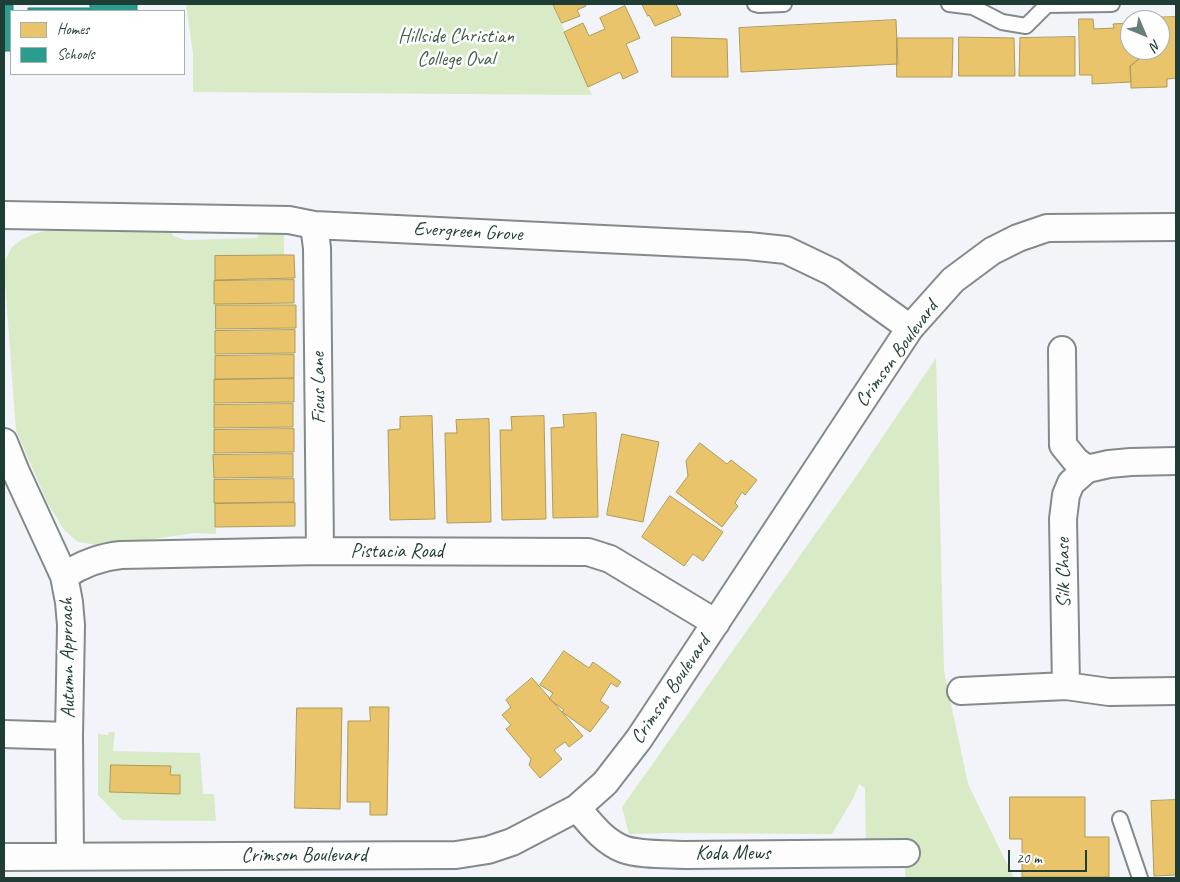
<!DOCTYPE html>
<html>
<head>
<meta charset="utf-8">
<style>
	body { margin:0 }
	#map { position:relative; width:1180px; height:882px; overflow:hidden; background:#f2f4fa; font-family:Caveat,sans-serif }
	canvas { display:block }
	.frame { position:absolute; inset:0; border:5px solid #1f3d34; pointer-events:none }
	.legend { position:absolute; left:10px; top:10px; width:175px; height:65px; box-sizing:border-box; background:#fff; border:1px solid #a5b1ae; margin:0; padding:6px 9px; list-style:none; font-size:15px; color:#1f3d34 }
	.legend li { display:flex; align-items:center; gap:10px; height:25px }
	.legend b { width:25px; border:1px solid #a5b1ae }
	.north { position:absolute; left:1120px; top:10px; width:50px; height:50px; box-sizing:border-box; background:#fff; border:1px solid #a5b1ae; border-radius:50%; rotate:135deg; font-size:14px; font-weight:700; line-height:20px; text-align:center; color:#1f3d34 }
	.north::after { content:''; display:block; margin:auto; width:18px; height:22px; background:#697d79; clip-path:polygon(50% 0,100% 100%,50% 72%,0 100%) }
	.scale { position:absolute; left:1008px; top:850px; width:79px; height:22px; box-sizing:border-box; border:2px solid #1f3d34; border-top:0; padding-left:6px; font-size:15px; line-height:18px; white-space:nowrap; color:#1f3d34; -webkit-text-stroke:4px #fff; paint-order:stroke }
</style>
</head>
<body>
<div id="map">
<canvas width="1180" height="882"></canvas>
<div class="frame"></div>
<ul class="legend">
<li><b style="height:14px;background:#e9c46a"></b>Homes</li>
<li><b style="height:14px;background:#2a9d8f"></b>Schools</li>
</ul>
<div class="north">N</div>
<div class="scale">20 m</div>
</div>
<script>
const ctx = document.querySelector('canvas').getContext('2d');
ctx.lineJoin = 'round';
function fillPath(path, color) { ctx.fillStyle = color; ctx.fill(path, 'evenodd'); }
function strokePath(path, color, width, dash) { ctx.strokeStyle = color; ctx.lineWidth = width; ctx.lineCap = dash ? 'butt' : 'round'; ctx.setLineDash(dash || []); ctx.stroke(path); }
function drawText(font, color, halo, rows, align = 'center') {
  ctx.font = font + ' Caveat,sans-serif'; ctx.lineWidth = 5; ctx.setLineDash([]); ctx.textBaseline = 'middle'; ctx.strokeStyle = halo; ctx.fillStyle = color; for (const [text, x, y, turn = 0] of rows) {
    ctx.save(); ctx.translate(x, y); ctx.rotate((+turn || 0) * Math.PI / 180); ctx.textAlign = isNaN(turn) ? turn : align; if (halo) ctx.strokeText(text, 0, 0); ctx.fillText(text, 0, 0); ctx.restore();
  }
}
fillPath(new Path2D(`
	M186 4H553L592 95 193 92V54Z
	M170 225 173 236 185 240 257 238 263 228 284 231V255L215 257 216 534 194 533 105 546 78 542 64 530 47 502 16 430 5 283 4 262 12 247 21 240 34 234 54 228Z
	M936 358 944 671 968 784 1014 878H905V853L866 854 865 788 859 784 854 797 832 834 668 833 629 834 622 807 855 478Z
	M109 732H115L113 751 200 753 203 794H214L216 821 122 820 98 795V734L108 735Z`), '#d8ebc6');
const homes = new Path2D(`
	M553 4H585L586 6 577 10 580 16 562 23Z
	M642 4H676L681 15 655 26 649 15 648 16Z
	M625 6 640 38 626 44 638 72 623 79 620 72 588 87 564 32 583 23 589 36 605 29 600 18Z
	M1176 17V78L1167 79V87L1131 88 1130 66 1140 58 1139 50H1160V20H1143V18Z
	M1079 19H1093L1094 29 1114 28 1113 24 1128 23 1130 50H1139L1140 58 1130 66 1131 82 1092 84V75H1080Z
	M896 20 898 64 741 72 739 28Z
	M672 37 727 39 728 77H672Z
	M959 37 1014 38 1015 76H959Z
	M1075 37V76H1019L1020 38Z
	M897 38H953L952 77H897Z
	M284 255H294L295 278 215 280V256Z
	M294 280V303L214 304V281Z
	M216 305H296V328L216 329Z
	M295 330V353L215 354V331Z
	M294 355V378L215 379V356Z
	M294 379V402L214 403V380Z
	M293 404V427L214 428V405Z
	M596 413 598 517 553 518 551 428 564 427 563 415Z
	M432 416 435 519 390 520 388 430 400 429V417Z
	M544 416 546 519 502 520 500 430H512L511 417Z
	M489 419 491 522 447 523 445 433H457L456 420Z
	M294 429V452L214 453V430Z
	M622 434 659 442 643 522 607 515Z
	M700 443 727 464 731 460 757 480 745 495 742 492 735 503 738 506 722 527 676 492 688 476 686 461Z
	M293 454V477L214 478 213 455Z
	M294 479V502L214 503V480Z
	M670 496 723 532 703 561 693 554 684 566 642 537Z
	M295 503V526L215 527V504Z
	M564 651 589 668 593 662 621 682 617 687 611 683 600 701 609 707 590 732 562 712 564 710 549 699 553 693 540 685Z
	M532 678 583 736 569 747 565 742 554 750 562 759 540 778 529 765 531 759 506 729 511 725 502 715 511 707 506 700Z
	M370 707H389L387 815H370V802H347L348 721H370Z
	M297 708H342L340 809 295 808Z
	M111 765 171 766 170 775H180V794L110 792Z
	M1010 797H1085V837H1109V877H1022V839H1010Z
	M1176 800V875L1154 876 1151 801Z`);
fillPath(homes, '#e9c46a');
strokePath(homes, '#ac9c5a', 1);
const schools = new Path2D(`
	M90 4H137V11H28V8H90Z
	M4 5H13V11H11V51H4Z`);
fillPath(schools, '#2a9d8f');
strokePath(schools, '#278074', 1);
const lane = new Path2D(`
	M755 4 759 5 784 4
	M949 4 973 7 1002 22 1026 26 1047 5 1112 4
	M1120 819 1140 878`);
const street = new Path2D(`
	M4 215 289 220 314 225 748 246 786 250 832 272 910 328
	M314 225 317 248 320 551
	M1062 350 1063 445 1076 461 1087 469
	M4 442 16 472 64 576 69 602 71 625 69 736 70 856
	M64 576C82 564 100 557 121 555L320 551 588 552 610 559 716 623
	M1066 686 1063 519 1066 495 1071 483 1087 469 1109 464 1131 462 1176 461
	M961 691 1066 686 1109 692 1176 691
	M4 734 69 736
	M577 808C590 823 603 841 623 849 638 855 668 854 685 855L906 853
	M4 857 456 855 488 850 512 842 577 808 605 783 639 739 910 328 953 280 992 251 1018 238 1047 228 1176 227`);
strokePath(lane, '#838a8b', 18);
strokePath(street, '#838a8b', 30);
strokePath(lane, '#fdfdfe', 14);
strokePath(street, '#fdfdfe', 26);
drawText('20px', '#405e49', '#fff', [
	["Hillside Christian",456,37],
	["College Oval",456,60]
]);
drawText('20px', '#1f3d34', '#fff', [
	["Evergreen Grove",468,232,3],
	["Crimson Boulevard",897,354,-54],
	["Ficus Lane",319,388,-91],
	["Pistacia Road",397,552],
	["Silk Chase",1064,573,-91],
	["Autumn Approach",68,658,-91],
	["Crimson Boulevard",671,690,-56],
	["Koda Mews",733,854],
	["Crimson Boulevard",304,856]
]);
</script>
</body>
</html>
